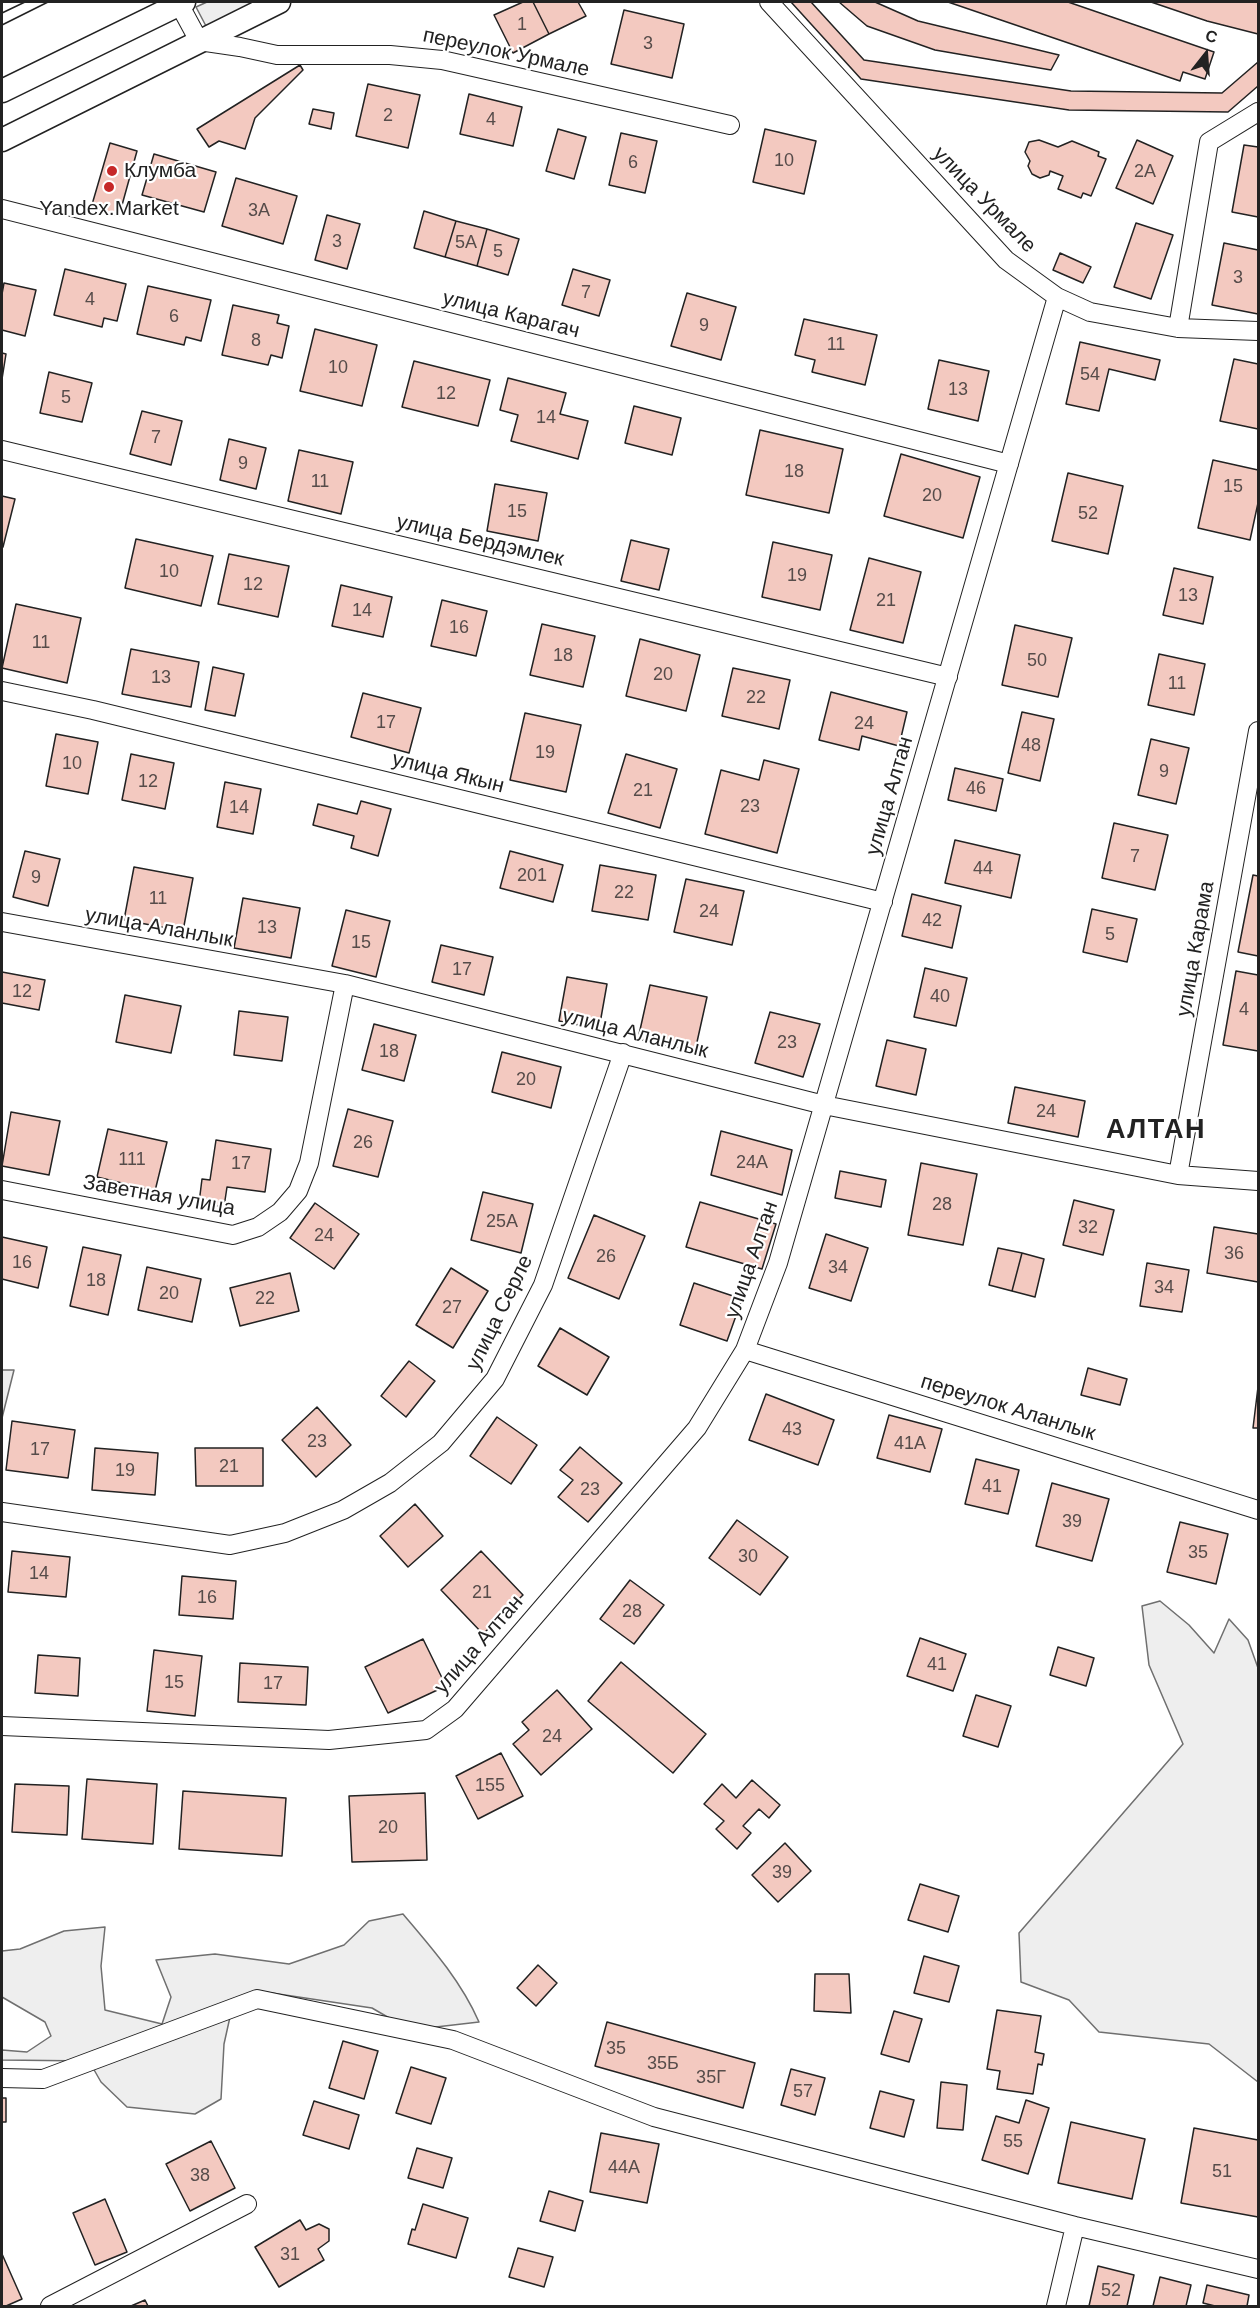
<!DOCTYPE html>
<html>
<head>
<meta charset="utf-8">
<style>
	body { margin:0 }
	#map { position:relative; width:1260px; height:2308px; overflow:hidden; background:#fff; font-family:Helvetica,sans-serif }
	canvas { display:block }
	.frame { position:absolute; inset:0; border:3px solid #222; pointer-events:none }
	.north { position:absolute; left:1176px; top:24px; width:60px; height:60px; -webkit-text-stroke:4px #fff; paint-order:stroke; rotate:17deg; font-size:16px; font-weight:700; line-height:24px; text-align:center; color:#222 }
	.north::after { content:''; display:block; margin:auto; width:21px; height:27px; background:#222; clip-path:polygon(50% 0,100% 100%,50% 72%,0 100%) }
</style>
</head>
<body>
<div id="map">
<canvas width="1260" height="2308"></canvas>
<div class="frame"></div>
<div class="north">С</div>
</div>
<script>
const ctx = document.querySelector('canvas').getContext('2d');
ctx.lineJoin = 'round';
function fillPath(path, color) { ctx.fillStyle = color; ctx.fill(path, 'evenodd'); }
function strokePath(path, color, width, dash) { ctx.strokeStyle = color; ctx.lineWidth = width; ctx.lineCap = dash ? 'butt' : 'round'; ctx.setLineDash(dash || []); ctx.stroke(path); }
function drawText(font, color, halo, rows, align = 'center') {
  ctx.font = font + ' Helvetica,sans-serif'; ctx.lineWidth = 4.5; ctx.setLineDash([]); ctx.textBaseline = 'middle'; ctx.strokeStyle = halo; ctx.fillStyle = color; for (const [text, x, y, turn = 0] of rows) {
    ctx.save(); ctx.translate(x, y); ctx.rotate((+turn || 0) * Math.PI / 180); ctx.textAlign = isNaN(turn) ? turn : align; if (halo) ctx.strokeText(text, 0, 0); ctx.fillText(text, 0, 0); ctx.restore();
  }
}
const green = new Path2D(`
	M207 2H263L207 28 196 7Z
	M2 1370H14L2 1418Z
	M1160 1601 1189 1625 1214 1653 1229 1619 1248 1640 1258 1668V2082L1209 2044 1099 2032 1069 2000 1021 1982 1019 1933 1183 1744 1149 1665 1142 1606Z
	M403 1914C432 1948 461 1981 479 2022L410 2030 372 2008 265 1992 234 1999 224 2044 221 2099 195 2114 127 2107 101 2082 89 2061 2 2060V2050L27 2052 51 2036 45 2022 2 1997V1951L20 1949 64 1931 105 1927 101 1966 105 2010 162 2024 171 1997 156 1960 215 1954 289 1964 344 1945 369 1921Z`);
fillPath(green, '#eee');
strokePath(green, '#6f6f6f', 1.5);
const building = new Path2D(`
	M523 2H533L549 34 513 53 494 15Z
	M533 2H578L586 16 549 34Z
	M791 2H811L864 60 1071 91 1222 93 1258 62V86L1228 112 1069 110 861 79Z
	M839 2H875L918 21 1059 55 1051 70 935 50 867 26Z
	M948 2H1068L1214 52 1205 79 1183 72 1180 81Z
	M1151 2H1258V34L1207 21Z
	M624 10 684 24 672 78 611 64Z
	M300 65 303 70 255 118 245 149 219 141 209 147 197 129Z
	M368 84 420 95 408 148 356 136Z
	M469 94 522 107 513 146 460 134Z
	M313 109 334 113 331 129 309 124Z
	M558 129 586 137 574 179 546 171Z
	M765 129 816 141 804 194 753 182Z
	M621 133 657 141 645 193 609 185Z
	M1039 140 1058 147 1072 141 1099 152 1098 156 1106 159 1091 196 1083 193 1081 198 1058 189 1063 176 1050 171 1049 175 1040 178 1032 174 1028 166 1030 161 1025 152 1029 142Z
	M1137 140 1173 156 1153 204 1116 188Z
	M110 143 137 151 119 216 91 208Z
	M1244 145 1258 147V217L1232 212Z
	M154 154 216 172 204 212 142 195Z
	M236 178 297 196 283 244 222 226Z
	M424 211 456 221 445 257 414 248Z
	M327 215 360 224 347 269 315 260Z
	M456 221 487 229 477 266 445 257Z
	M1136 223 1173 235 1151 299 1114 287Z
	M487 229 519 239 508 275 477 266Z
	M1224 243 1258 250V314L1212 305Z
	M1060 253 1091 267 1083 283 1053 270Z
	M65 269 126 284 117 321 104 318 102 327 54 315Z
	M573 269 610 280 599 316 562 305Z
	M4 283 36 290 25 336 2 330V294Z
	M148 286 211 300 201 341 186 337 184 345 137 334Z
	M687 293 736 307 721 360 671 346Z
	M233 305 279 315 277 323 289 326 282 358 271 355 268 365 222 355Z
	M804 319 877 335 865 385 812 372 815 360 795 355Z
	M315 329 377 345 362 406 300 391Z
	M1080 342 1160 360 1155 380 1109 369 1099 411 1066 404Z
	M2 353 6 354 2 379Z
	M1234 359 1258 364V429L1220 421Z
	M939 360 989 371 978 421 928 409Z
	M414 361 490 380 478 426 402 407Z
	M49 372 92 383 82 422 40 413Z
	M508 378 566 393 560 414 588 421 578 459 511 441 518 415 500 410Z
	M634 406 681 418 672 455 625 443Z
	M142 411 182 421 171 465 130 454Z
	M760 430 843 449 829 513 746 495Z
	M229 439 266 448 256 489 220 480Z
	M299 450 353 462 341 514 288 501Z
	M901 454 980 477 963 538 884 516Z
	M1213 460 1258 470V503L1250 540 1198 528Z
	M1068 473 1123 486 1108 554 1052 541Z
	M495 484 547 493 538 541 487 531Z
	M2 496 15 499 3 547H2Z
	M136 539 213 556 201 606 125 588Z
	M631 540 669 549 659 590 621 581Z
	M773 542 832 555 820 610 762 597Z
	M229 554 289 566 278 617 218 604Z
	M869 558 921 572 903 643 850 630Z
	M1174 568 1213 577 1203 624 1163 615Z
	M341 585 392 597 383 637 332 626Z
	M442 600 487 611 476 656 431 646Z
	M16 604 81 618 67 683 2 668Z
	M542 624 595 636 583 687 530 675Z
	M1015 625 1072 638 1058 697 1002 685Z
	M640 639 700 655 686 711 626 696Z
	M131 649 199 662 191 707 122 694Z
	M1159 654 1205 664 1194 715 1148 705Z
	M213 667 244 674 235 716 205 710Z
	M733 668 790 680 779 729 722 716Z
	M831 692 907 712 899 746 862 736 859 750 819 740Z
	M363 693 421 708 409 753 351 737Z
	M1022 712 1054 719 1040 781 1008 773Z
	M525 713 581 725 566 792 510 780Z
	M56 734 98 742 88 794 46 786Z
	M1151 739 1189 748 1176 804 1138 795Z
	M131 754 174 763 165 809 122 800Z
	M626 754 677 769 660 828 608 813Z
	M764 760 799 769 777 853 705 834 721 770 759 780Z
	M955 768 1003 779 996 811 948 800Z
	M225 782 261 789 253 834 217 827Z
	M361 801 391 809 378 856 351 848 354 836 313 825 318 804 357 814Z
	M1114 823 1168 835 1155 890 1102 878Z
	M955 840 1020 855 1011 898 945 883Z
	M25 851 60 859 48 906 13 897Z
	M510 851 563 865 553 902 500 888Z
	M600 865 656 875 648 920 592 911Z
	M134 867 193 878 183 931 124 920Z
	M1253 875 1258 876V956L1238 952Z
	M686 879 744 891 732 945 674 932Z
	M912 894 961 906 952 948 902 936Z
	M243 898 300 908 291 958 234 948Z
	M1092 909 1137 919 1127 962 1083 952Z
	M346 910 390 921 376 977 332 966Z
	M441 945 493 957 484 995 432 982Z
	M925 968 967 978 956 1026 914 1017Z
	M1236 971 1258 975V1051L1223 1045Z
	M2 972 45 980 39 1010 2 1003Z
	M567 977 607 984 599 1029 559 1021Z
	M650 985 707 997 695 1051 638 1039Z
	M125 995 181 1006 171 1053 116 1042Z
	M239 1011 288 1017 282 1061 234 1055Z
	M770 1012 820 1024 803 1077 755 1063Z
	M374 1024 416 1035 404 1081 362 1070Z
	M887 1040 926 1049 916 1095 876 1086Z
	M502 1052 561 1067 551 1108 492 1092Z
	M1015 1087 1085 1101 1078 1137 1008 1123Z
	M348 1109 393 1121 378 1177 333 1166Z
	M11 1112 60 1121 49 1175 2 1166Z
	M108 1129 167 1142 155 1191 97 1177Z
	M721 1131 792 1150 782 1195 711 1175Z
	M216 1140 271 1149 265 1192 227 1187 224 1207 199 1203 202 1179 210 1180Z
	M921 1163 977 1174 963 1245 908 1235Z
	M840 1171 886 1180 881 1207 835 1198Z
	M483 1192 533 1204 521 1253 471 1240Z
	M1074 1200 1114 1210 1103 1255 1063 1245Z
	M700 1202 776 1224 762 1269 686 1247Z
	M315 1203 359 1234 334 1269 290 1238Z
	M594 1215 645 1236 619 1299 568 1278Z
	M1214 1227 1258 1234V1282L1207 1273Z
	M826 1234 868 1248 851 1301 809 1288Z
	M2 1237 47 1247 38 1288 2 1279Z
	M83 1247 121 1255 108 1315 70 1306Z
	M998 1248 1022 1253 1012 1291 989 1285Z
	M1022 1253 1044 1259 1035 1297 1012 1291Z
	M1147 1263 1189 1270 1182 1312 1140 1306Z
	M147 1267 201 1279 192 1322 138 1310Z
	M451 1268 488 1291 453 1348 416 1325Z
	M290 1273 299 1311 240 1326 230 1288Z
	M694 1283 742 1299 727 1341 680 1325Z
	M560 1328 609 1357 587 1395 538 1366Z
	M409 1361 435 1381 406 1417 381 1396Z
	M1088 1368 1127 1379 1120 1405 1081 1395Z
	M1258 1387V1428H1253Z
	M766 1394 834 1420 818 1465 749 1440Z
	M317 1407 351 1445 316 1477 282 1440Z
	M889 1415 942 1429 930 1472 877 1458Z
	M497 1417 537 1445 511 1484 470 1456Z
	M12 1421 75 1430 68 1478 6 1470Z
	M580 1447 622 1483 588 1522 558 1497 573 1480 560 1470Z
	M95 1448 158 1453 155 1495 92 1490Z
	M195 1448H263V1486H196Z
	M976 1459 1019 1470 1008 1514 965 1504Z
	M1052 1483 1109 1499 1092 1561 1036 1546Z
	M415 1504 443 1536 408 1567 380 1536Z
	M737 1520 788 1557 760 1595 709 1558Z
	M1180 1522 1228 1534 1216 1584 1167 1572Z
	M12 1551 70 1557 66 1597 8 1592Z
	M481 1551 523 1595 483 1634 441 1590Z
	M182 1576 236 1581 233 1619 179 1615Z
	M630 1580 664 1605 634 1644 600 1619Z
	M920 1638 966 1654 953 1691 907 1676Z
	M423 1639 446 1686 388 1713 365 1667Z
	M1058 1647 1094 1658 1086 1686 1050 1675Z
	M154 1650 202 1656 195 1716 147 1711Z
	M38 1655 80 1658 78 1696 35 1693Z
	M621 1662 706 1734 673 1773 588 1701Z
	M240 1663 308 1667 306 1705 238 1702Z
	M557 1690 592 1729 541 1775 513 1744 529 1730 522 1722Z
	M976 1695 1011 1706 998 1747 963 1736Z
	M501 1753 523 1796 478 1819 456 1776Z
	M87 1779 157 1784 153 1844 82 1839Z
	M752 1780 780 1805 769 1818 759 1809 743 1826 751 1833 737 1849 716 1829 724 1821 704 1804 722 1784 736 1798Z
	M15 1784 69 1786 67 1835 12 1832Z
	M183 1791 286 1798 282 1856 179 1849Z
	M425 1793 427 1860 352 1862 349 1796Z
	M785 1843 811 1871 778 1902 752 1875Z
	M920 1884 959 1896 948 1932 908 1920Z
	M924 1956 959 1966 949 2002 914 1993Z
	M538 1965 557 1983 536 2006 517 1988Z
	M815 1974H849L851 2013 814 2011Z
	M997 2010 1041 2016 1035 2052 1044 2054 1042 2065 1038 2064 1033 2094 997 2089 1000 2071 987 2069Z
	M894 2011 922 2019 909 2062 881 2054Z
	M607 2022 755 2063 743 2108 595 2066Z
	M343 2041 378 2051 364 2099 329 2088Z
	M411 2067 446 2078 431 2124 396 2113Z
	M791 2069 825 2078 815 2115 781 2105Z
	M941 2082 967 2085 963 2130 937 2128Z
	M880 2091 914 2100 904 2137 870 2128Z
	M2 2098H6V2122H2Z
	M1026 2100 1049 2108 1028 2174 982 2160 996 2116 1019 2123Z
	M314 2101 359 2115 349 2149 303 2135Z
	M1071 2122 1145 2139 1132 2199 1058 2183Z
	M1194 2128 1258 2140V2217L1181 2203Z
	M601 2133 659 2144 647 2203 590 2192Z
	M211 2141 235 2188 190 2211 166 2164Z
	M417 2148 452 2158 443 2188 408 2178Z
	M549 2191 583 2201 575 2231 540 2221Z
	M105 2199 127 2252 95 2265 73 2213Z
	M423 2204 468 2218 456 2258 408 2244 412 2229 415 2230Z
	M300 2220 306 2230 319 2224 329 2229V2241L318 2249 324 2260 279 2287 255 2247Z
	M518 2248 553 2257 544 2287 509 2277Z
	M2 2254 22 2299 6 2306H2Z
	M1098 2266 1134 2275 1127 2306H1089Z
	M1160 2277 1191 2285 1186 2306H1153Z
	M1207 2285 1249 2295 1247 2306H1215L1203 2303Z
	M145 2300 148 2306H131Z`);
fillPath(building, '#f3c9c0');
strokePath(building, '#222', 1.5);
const minor = new Path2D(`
	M769 2 1006 260 1057 297 1090 312 1178 328 1258 331
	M179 4 199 41 240 47 277 55H390L442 60 730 125
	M2 209 1009 464
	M1178 328 1209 142 1258 112
	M2 450 948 677
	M2 691 93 710 883 902
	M2 922 345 984 824 1105 1178 1175 1258 1181
	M1178 1175 1258 731
	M2 1190 233 1235 258 1227 280 1212 298 1191 309 1163 345 984
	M745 1350 1258 1510
	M2 1512 230 1545 285 1533 343 1510 390 1483 441 1443 495 1379 543 1285 623 1053
	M2 1726 329 1740 426 1730 455 1709 697 1428 745 1350 778 1263 1057 297
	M2 2078 43 2079 257 1999 453 2040 654 2117 1075 2226 1258 2269
	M50 2306 247 2204
	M1056 2306 1075 2226`);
const tertiary = new Path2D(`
	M2 91 184 2
	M2 140 279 2`);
strokePath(minor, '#222', 20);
strokePath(tertiary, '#222', 25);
strokePath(minor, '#fff', 18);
strokePath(tertiary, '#fff', 22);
strokePath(new Path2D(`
	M2 13 25 2
	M2 25 48 2`), '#222', 1.5);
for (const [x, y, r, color] of [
	[112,171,6,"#c62828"],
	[109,187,6,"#c62828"]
]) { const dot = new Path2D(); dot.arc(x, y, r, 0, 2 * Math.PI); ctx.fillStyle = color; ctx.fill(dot); strokePath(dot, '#fff', 2); }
drawText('18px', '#564c4a', null, [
	["1",522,25],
	["3",648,44],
	["2",388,116],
	["4",491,120],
	["10",784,161],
	["6",633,163],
	["2А",1145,172],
	["3А",259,211],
	["3",337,242],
	["5А",466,243],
	["5",498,252],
	["3",1238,278],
	["7",586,293],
	["4",90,300],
	["6",174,317],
	["9",704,326],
	["8",256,341],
	["11",836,345],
	["10",338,368],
	["54",1090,375],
	["13",958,390],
	["12",446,394],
	["5",66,398],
	["14",546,418],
	["7",156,438],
	["9",243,464],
	["18",794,472],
	["11",320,482],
	["15",1233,487],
	["20",932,496],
	["15",517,512],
	["52",1088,514],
	["10",169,572],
	["19",797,576],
	["12",253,585],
	["13",1188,596],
	["21",886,601],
	["14",362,611],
	["16",459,628],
	["11",41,643],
	["18",563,656],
	["50",1037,661],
	["20",663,675],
	["13",161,678],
	["11",1177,684],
	["22",756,698],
	["17",386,723],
	["24",864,724],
	["48",1031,746],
	["19",545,753],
	["10",72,764],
	["9",1164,772],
	["12",148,782],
	["46",976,789],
	["21",643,791],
	["23",750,807],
	["14",239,808],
	["7",1135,857],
	["44",983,869],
	["201",532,876],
	["9",36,878],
	["22",624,893],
	["11",158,899],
	["24",709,912],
	["42",932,921],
	["13",267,928],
	["5",1110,935],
	["15",361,943],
	["17",462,970],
	["12",22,992],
	["40",940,997],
	["4",1244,1010],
	["23",787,1043],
	["18",389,1052],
	["20",526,1080],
	["24",1046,1112],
	["26",363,1143],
	["111",132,1160],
	["24А",752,1163],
	["17",241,1164],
	["28",942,1205],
	["25А",502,1222],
	["32",1088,1228],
	["24",324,1236],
	["36",1234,1254],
	["26",606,1257],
	["16",22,1263],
	["34",838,1268],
	["18",96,1281],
	["34",1164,1288],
	["20",169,1294],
	["22",265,1299],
	["27",452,1308],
	["43",792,1430],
	["23",317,1442],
	["41А",910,1444],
	["17",40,1450],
	["21",229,1467],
	["19",125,1471],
	["41",992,1487],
	["23",590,1490],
	["39",1072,1522],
	["35",1198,1553],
	["30",748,1557],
	["14",39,1574],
	["21",482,1593],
	["16",207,1598],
	["28",632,1612],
	["41",937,1665],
	["15",174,1683],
	["17",273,1684],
	["24",552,1737],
	["155",490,1786],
	["20",388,1828],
	["39",782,1873],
	["35",616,2049],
	["35Б",663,2064],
	["35Г",711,2078],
	["57",803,2092],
	["55",1013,2142],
	["44А",624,2168],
	["51",1222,2172],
	["38",200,2176],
	["31",290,2255],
	["52",1111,2291]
]);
drawText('21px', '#222', '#fff', [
	["переулок Урмале",506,53,12],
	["улица Урмале",984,200,46],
	["улица Карагач",511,315,14],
	["улица Бердэмлек",480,541,13],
	["улица Якын",448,773,14],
	["улица Алтан",890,796,-74],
	["улица Аланлык",159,928,10],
	["улица Карама",1196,949,-80],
	["улица Аланлык",635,1034,14],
	["Заветная улица",159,1196,10],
	["улица Алтан",752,1260,-71],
	["улица Серле",500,1313,-64],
	["переулок Аланлык",1008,1408,17],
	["улица Алтан",479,1645,-49]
]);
drawText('21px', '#222', '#fff', [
	["Клумба",124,171],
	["Yandex.Market",109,209,"center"]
], 'left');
ctx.letterSpacing = '1.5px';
drawText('bold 27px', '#222', '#fff', [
	["АЛТАН",1156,1131]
]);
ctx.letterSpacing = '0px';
</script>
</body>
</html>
